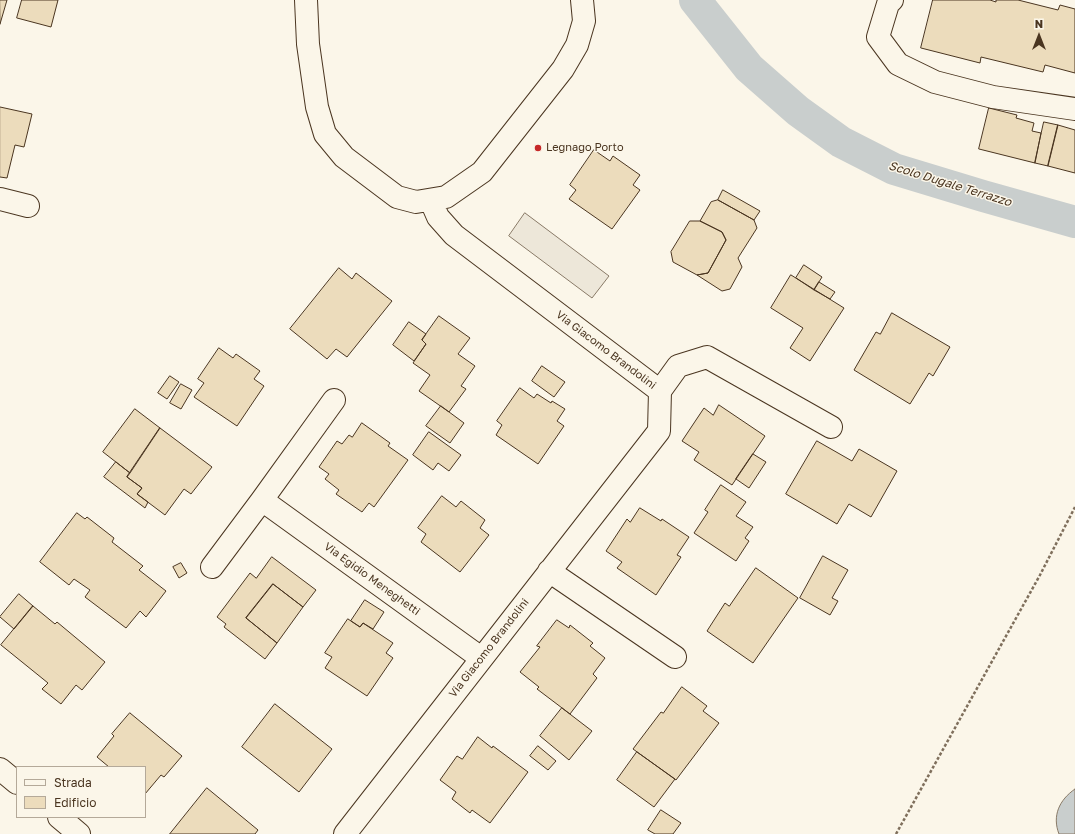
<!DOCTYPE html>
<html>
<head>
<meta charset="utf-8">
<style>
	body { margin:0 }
	#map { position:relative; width:1075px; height:834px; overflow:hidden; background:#fbf6e9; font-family:"Golos Text",sans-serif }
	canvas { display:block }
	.legend { position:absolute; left:16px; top:766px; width:130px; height:52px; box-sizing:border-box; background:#fbf6e9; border:1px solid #b4a999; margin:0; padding:5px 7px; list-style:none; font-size:12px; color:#4a3520 }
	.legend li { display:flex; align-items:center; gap:8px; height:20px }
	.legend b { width:20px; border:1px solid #b4a999 }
	.north { position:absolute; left:1019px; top:16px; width:40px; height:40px; -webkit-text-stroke:3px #fbf6e9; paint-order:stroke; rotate:0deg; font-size:11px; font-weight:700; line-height:16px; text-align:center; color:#4a3520 }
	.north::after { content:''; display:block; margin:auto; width:14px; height:18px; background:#4a3520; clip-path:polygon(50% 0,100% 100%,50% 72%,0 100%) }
</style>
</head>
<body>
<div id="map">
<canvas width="1075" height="834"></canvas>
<ul class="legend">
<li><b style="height:5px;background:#fbf6e9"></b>Strada</li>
<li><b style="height:11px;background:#ecdcbc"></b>Edificio</li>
</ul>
<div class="north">N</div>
</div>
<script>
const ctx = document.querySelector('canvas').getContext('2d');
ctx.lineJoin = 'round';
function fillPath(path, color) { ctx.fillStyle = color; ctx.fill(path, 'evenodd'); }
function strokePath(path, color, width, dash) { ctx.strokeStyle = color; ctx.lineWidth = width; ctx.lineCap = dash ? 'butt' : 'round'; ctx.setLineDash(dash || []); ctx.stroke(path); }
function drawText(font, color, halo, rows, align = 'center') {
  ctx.font = font + ' "Golos Text",sans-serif'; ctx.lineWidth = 3; ctx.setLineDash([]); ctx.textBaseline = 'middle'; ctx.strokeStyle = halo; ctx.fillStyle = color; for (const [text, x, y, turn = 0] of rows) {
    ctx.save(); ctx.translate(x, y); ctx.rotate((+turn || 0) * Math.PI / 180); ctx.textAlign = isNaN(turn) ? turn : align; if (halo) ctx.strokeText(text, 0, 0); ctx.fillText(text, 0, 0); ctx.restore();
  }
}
const parking = new Path2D(`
	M525 213 609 276 592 298 509 236Z`);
fillPath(parking, '#ede7d9');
strokePath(parking, '#887966', 1);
const water = new Path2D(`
	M1075 789V834H1059C1052 816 1059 800 1075 789Z`);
fillPath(water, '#c9cecd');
strokePath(water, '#887966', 1);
strokePath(new Path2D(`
	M695 0 749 68 798 111 841 142 894 169 983 196 1075 222`), '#c9cecd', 32);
const building = new Path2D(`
	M0 0H7L0 24Z
	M22 0H58L51 27 17 18Z
	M933 0H990L996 2V0H1018L1058 10 1060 5 1075 9V73L1045 65 1043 72 981 57 980 63 921 48Z
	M0 107 32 114 24 147 15 145 7 178 0 177Z
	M989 108 1017 115 1016 118 1034 123 1032 131 1041 133 1035 163 979 149Z
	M1044 122 1058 125 1048 166 1035 163Z
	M1058 125 1075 130V173L1048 166Z
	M594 150 610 161 613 156 640 175 633 185 640 190 612 229 569 199 576 190 570 185Z
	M723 190 760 211 754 220 718 200Z
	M718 200 754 220 757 228 738 258 742 267 730 289 722 291 697 275 708 273 726 240 722 232 700 221 711 202Z
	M690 221H700L722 232 726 240 708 273 697 275 673 262 671 252Z
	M804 265 822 277 814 290 796 278Z
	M339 268 352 279 356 273 392 301 347 357 336 349 327 359 290 329Z
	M791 275 844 308 810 361 790 348 803 328 771 308Z
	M819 282 835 292 830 299 814 290Z
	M892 313 950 347 933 376 929 373 910 404 854 370 876 332 880 334Z
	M439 316 470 338 458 354 475 366 461 386 466 389 449 412 419 391 430 375 413 363 426 344 422 340Z
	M409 322 426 334 422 340 426 344 414 361 393 345Z
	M219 348 233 358 236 354 260 371 254 379 264 386 237 426 194 397 204 383 198 379Z
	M542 366 565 382 554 397 532 381Z
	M170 376 179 382 167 399 158 393Z
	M181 384 192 390 181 409 170 403Z
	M520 388 534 398 537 394 551 403 552 401 565 409 557 421 564 426 538 464 496 435 502 425 497 421Z
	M719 405 765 436 732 485 694 460 699 452 682 441 704 408 713 415Z
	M441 406 464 423 450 443 426 426Z
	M135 409 160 428 130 473 103 452Z
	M362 423 390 443 388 446 408 460 374 507 369 503 362 512 336 494 339 490 325 479 329 474 319 467 337 441 342 444 349 435 352 437Z
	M160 428 212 467 191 494 184 489 165 515 137 494 142 488 127 477Z
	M429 432 461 455 449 471 438 463 433 470 413 455Z
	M817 441 852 461 859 449 897 471 871 517 849 504 837 524 786 494Z
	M753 454 766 462 749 488 736 479Z
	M116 462 130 473 127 477 142 488 137 494 148 502 145 508 104 477Z
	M721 485 746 502 736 516 753 527 745 538 749 541 736 561 694 533 708 512 705 510Z
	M442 496 456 507 461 501 485 520 480 528 489 535 460 572 421 542 426 534 418 528Z
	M640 508 661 521 662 519 689 537 677 555 681 557 656 595 617 568 622 562 606 551 627 519 630 522Z
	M77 513 85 519 87 517 114 538 112 542 143 566 139 570 166 591 146 617 140 611 126 628 85 597 90 590 74 579 69 585 40 562Z
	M823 556 848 570 832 598 838 601 830 615 800 598Z
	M272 557 316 590 303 607 273 584 246 618 277 643 265 659 224 627 226 624 217 617 250 573 256 578Z
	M181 563 187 573 179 578 173 567Z
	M756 568 798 598 753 663 707 631 725 603 729 606Z
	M273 584 303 607 277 643 246 618Z
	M19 594 33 606 14 629 0 617Z
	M365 600 384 612 373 629 363 623 360 627 351 621Z
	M33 606 55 624 57 622 105 662 82 690 76 685 61 704 42 689 48 683 1 645Z
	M348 619 360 627 363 623 393 643 386 653 393 658 367 696 325 668 332 657 325 653Z
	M557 620 569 628 570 625 593 643 590 646 605 658 593 674 597 678 570 714 537 689 539 687 520 672 540 647 537 646Z
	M682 687 707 706 703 711 719 723 676 780 633 749 661 712 663 713Z
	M275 704 332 749 299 792 242 747Z
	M562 708 592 731 569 760 540 736Z
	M130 713 182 756 164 777 161 775 145 794V767H109L97 757 114 736 112 734Z
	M478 737 492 748 493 746 528 772 490 823 472 810 470 813 452 799 456 792 440 780 457 756 462 759Z
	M538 746 556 761 548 770 530 756Z
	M637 752 675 779 654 807 617 780Z
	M207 788 258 830 255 834H170Z
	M661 810 681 823 673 834H655L648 830Z`);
fillPath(building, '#ecdcbc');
strokePath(building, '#4a3520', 1);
const minor = new Path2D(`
	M306 0 308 44 317 107 325 134 344 157 397 197 416 202 446 197 482 172 563 69 577 45 584 21 582 0
	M892 0 888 4 878 37 898 64 935 82 993 97 1075 109
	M0 199 28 206
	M660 391 678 366 707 357 831 427
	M262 500 481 658
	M212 567 262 500 334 400
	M549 571 675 657
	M0 769 17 783
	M59 817 79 834
	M345 834 659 431 660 391 454 235 438 217 431 201`);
strokePath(minor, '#4a3520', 24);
strokePath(new Path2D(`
	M896 834 1040 575 1075 507`), '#7f6f5c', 2.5, [3, 2]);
strokePath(minor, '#fbf6e9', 22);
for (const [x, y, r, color] of [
	[538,148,4,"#c62828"]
]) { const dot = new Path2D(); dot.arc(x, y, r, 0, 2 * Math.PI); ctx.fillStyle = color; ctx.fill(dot); strokePath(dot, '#fbf6e9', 1.5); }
drawText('11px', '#4a3520', '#fbf6e9', [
	["Legnago Porto",546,148]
], 'left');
drawText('11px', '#4a3520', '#fbf6e9', [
	["Via Giacomo Brandolini",606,350,37],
	["Via Egidio Meneghetti",372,579,36],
	["Via Giacomo Brandolini",489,648,-52]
]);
drawText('italic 12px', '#4a3520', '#fbf6e9', [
	["Scolo Dugale Terrazzo",950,184,17]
]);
</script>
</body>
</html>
